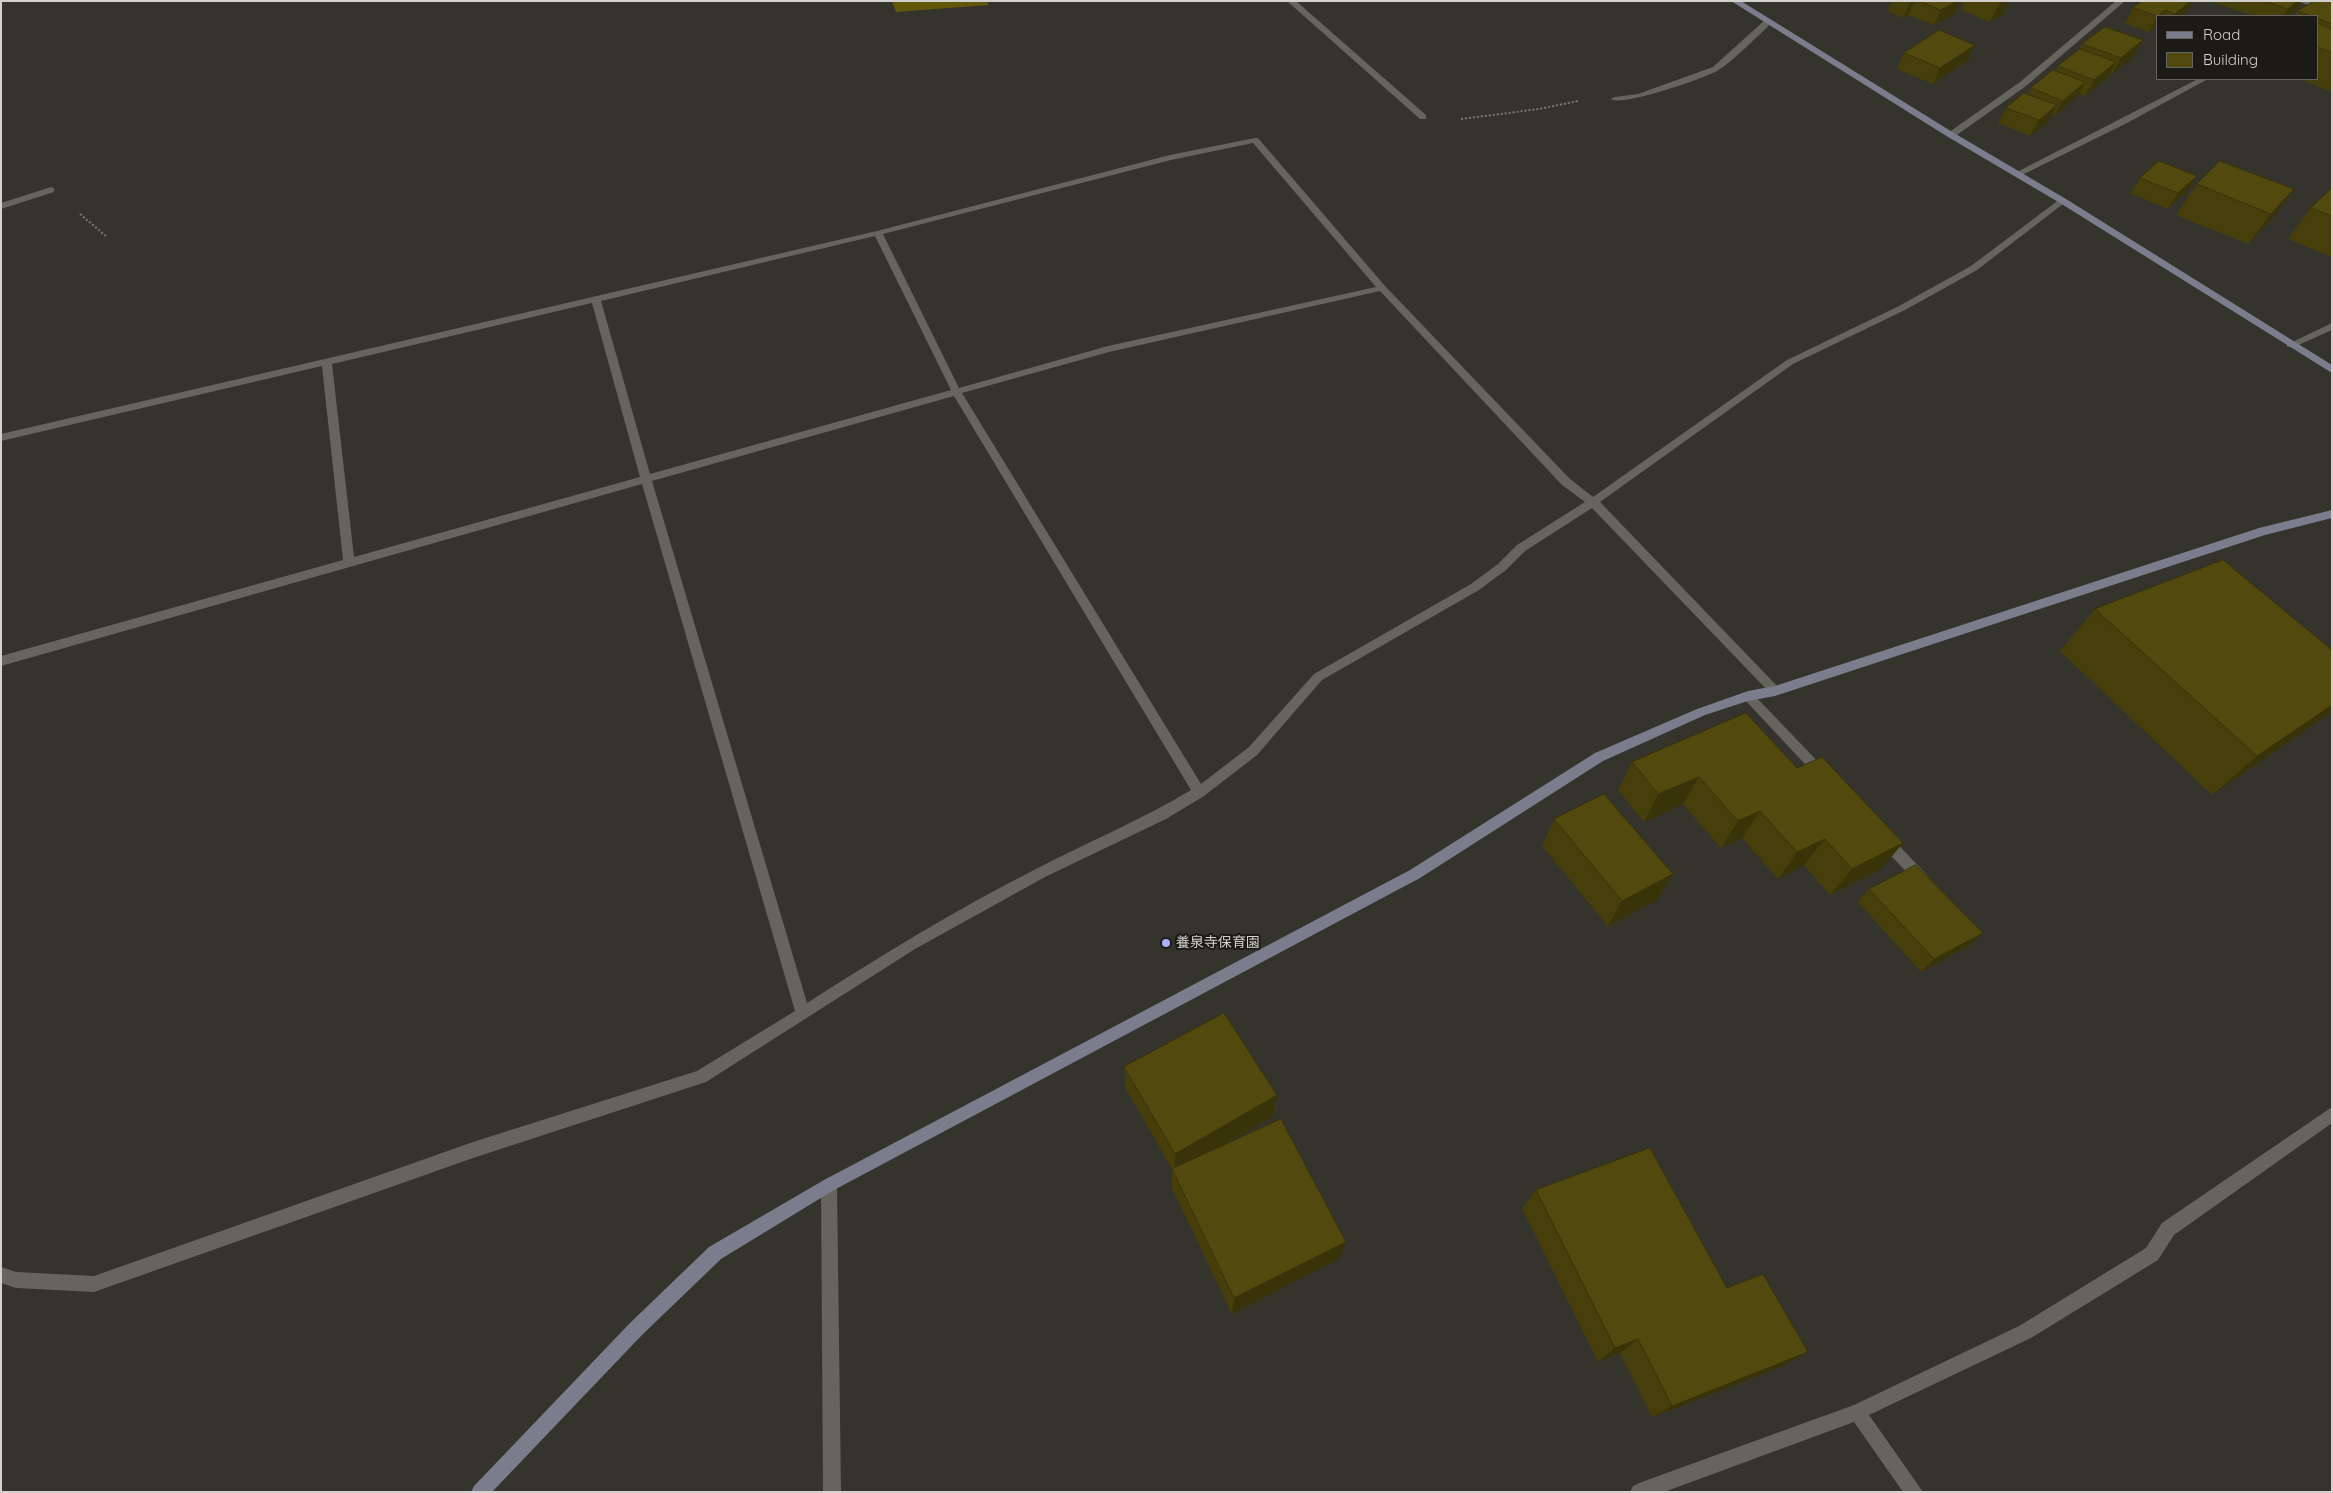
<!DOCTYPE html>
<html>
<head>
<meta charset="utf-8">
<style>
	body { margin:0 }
	#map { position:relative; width:2333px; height:1493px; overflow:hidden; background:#34332c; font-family:Quicksand,sans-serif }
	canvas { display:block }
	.frame { position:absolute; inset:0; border:2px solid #d2d1cd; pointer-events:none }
	.legend { position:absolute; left:2156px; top:15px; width:162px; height:65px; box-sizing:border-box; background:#1b1a17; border:1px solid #646360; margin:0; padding:6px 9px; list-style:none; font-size:15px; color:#d2d1cd }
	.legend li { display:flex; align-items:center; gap:10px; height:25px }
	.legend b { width:25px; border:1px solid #646360 }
</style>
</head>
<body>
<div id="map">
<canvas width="2333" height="1493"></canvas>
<div class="frame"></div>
<ul class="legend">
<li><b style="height:6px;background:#7b7c8c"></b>Road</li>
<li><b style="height:14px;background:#51490e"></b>Building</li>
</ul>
</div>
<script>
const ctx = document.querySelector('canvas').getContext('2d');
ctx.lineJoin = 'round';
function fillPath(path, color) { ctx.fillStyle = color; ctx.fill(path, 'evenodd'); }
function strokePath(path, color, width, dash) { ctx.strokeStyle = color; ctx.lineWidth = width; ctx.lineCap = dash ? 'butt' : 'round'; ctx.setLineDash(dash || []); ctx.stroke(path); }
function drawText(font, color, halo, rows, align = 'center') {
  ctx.font = font + ' Quicksand,"Noto Sans JP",sans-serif'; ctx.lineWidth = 4; ctx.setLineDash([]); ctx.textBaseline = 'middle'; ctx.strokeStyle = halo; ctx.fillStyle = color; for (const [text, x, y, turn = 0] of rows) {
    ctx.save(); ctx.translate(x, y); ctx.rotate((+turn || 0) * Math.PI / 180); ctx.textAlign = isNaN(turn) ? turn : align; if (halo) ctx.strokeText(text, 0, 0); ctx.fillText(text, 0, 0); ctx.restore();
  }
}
fillPath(new Path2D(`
	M892 1H986L989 5 896 12Z`), '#615708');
strokePath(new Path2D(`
	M1461 119 1539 109 1578 101
	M80 214 107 237`), '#7a7973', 2, [2, 2]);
fillPath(new Path2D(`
	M2198 79H2208L2127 123 2020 176 2013 174Z
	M2332 323V330L2294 347H2288L2286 345Z
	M1748 691 1752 693 1826 770 1828 774 1826 778H1818L1744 699 1742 696Z
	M1884 833 1889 835 1927 875 1929 879 1927 883 1922 885 1917 883 1879 843 1877 839 1879 835Z`), '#66655d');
fillPath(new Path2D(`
	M1287 1H1296L1426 115V119H1420Z
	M2116 1H2125L2026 86 1954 137H1948V133L2020 82Z
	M2297 1H2309L2332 9V14Z
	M1765 20 1772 22C1763 32 1727 66 1717 71 1702 79 1622 107 1611 99L1615 97 1638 94 1713 67Z
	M1255 138H1258L1385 286 1570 479 1593 497 1787 360 1899 306 1971 266 2060 199 2067 201 1977 270 1905 310 1793 364 1600 502 1779 688 1781 691 1779 694H1771L1592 508 1525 551 1506 570 1479 590 1322 680 1257 755 1204 796 1166 819 1045 877 915 949 706 1082 473 1158 94 1292 16 1288 1 1283V1267L16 1272 94 1276 473 1142 697 1071 795 1011 642 484 1 666V656L343 560 322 366 1 441V434L877 231 1170 155ZM1253 143 1376 287 1108 346 959 388 883 234 1171 160ZM875 236 951 390 650 474 601 301ZM1380 291 1562 485 1585 502 1517 545 1498 564 1471 584 1314 674 1249 747 1201 784 962 393 1109 352ZM592 303 640 477 354 557 332 364ZM954 396 1191 790C1141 820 1088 842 1036 869 957 909 882 955 807 1003L652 481Z
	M51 187 54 188V192L1 209V203Z
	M2332 1107V1123L2174 1235 2158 1260 2031 1338 1869 1415 1923 1492H1903L1854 1422 1664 1492H1630L1633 1486 1639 1483 1854 1405 2019 1326 2146 1248 2162 1223Z
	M829 1177 834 1180 837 1185 841 1492H823L821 1185 824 1180Z`), '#66655d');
fillPath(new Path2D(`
	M1731 1H1741L1954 133 2066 199 2332 365V373L2060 203 1948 137Z
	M2332 510V518L2265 535 1775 696 1748 701 1705 715 1603 761 1420 878 834 1190 721 1259 642 1335 492 1492H471L474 1486 630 1323 709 1247 824 1180 1410 870 1595 753 1697 709 1748 691 1775 686 2259 528Z`), '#7b7c8c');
fillPath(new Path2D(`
	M1892 1H2009L2003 15 1990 22 1961 10 1964 4 1960 3 1955 14 1934 25 1908 15 1903 18 1888 11Z
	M2216 1H2302L2297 8 2288 16H2254L2215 3Z
	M2332 1V92L2300 79H2317V16H2294L2297 11Z
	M2133 8 2187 12 2181 16H2157V26L2149 32 2125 23Z
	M2082 44 2134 56 2112 74 2110 73 2108 77 2085 96 2079 93 2077 97 2054 116 2052 115 2049 121 2030 136 1998 123 2006 108 2028 94 2031 88 2056 71 2058 66 2079 50Z
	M1904 53 1968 60 1933 84 1897 69Z
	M2140 178 2187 192 2167 209 2130 193Z
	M2197 184 2294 189 2271 220 2248 244 2176 215Z
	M2332 188V257L2288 239 2311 208Z
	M2095 609 2320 720 2212 795 2060 651Z
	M1632 762 1797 768 1903 843 1881 869 1830 895 1804 865 1778 879 1742 838 1721 848 1683 804 1644 822 1618 790Z
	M1554 819 1673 874 1658 900 1608 926 1542 846Z
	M1869 889 1983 933 1969 946 1921 972 1858 902Z
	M1124 1067 1277 1095 1273 1116 1223 1145 1339 1259 1232 1314 1172 1188V1169L1126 1089Z
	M1536 1190 1727 1288 1783 1366 1652 1417 1620 1353 1598 1362 1522 1208Z`), '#463f0c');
fillPath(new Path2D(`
	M1912 1H1914L1908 15 1903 18 1910 2Z
	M1957 1H1961L1955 14 1934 25 1941 10Z
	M2001 1H2009L2003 15 1990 22Z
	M2190 1H2193L2187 12 2181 16H2173L2175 14Z
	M2297 1H2302L2297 8 2288 16H2283L2288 9Z
	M2165 10 2162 16H2158Z
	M2157 18V24L2149 32Z
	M2143 40 2134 56 2112 74 2121 58Z
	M1975 45 1968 60 1933 84 1940 68Z
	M2116 62 2108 77 2085 96 2094 80Z
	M2085 82 2077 97 2054 116 2063 101Z
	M2057 105 2049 121 2030 136 2039 120Z
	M2197 176 2187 192 2167 209 2178 193Z
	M2294 189 2271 220 2248 244 2271 214Z
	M2332 705V711L2320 720 2212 795 2257 756Z
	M1699 777 1683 804 1644 822 1658 794Z
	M1760 811 1742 838 1721 848 1738 821Z
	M1825 839 1804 865 1778 879 1797 852Z
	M1903 843 1881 869 1830 895 1852 869Z
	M1673 874 1658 900 1608 926 1622 901Z
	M1983 933 1969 946 1921 972 1934 959Z
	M1277 1095 1273 1116 1175 1173V1154Z
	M1346 1242 1339 1259 1232 1314 1234 1298Z
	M1638 1339 1620 1353 1598 1362 1615 1348Z
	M1808 1352 1783 1366 1652 1417 1672 1406Z`), '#39330a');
const building = new Path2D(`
	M1920 1H1957L1941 10Z
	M2142 1H2190L2175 14 2165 10 2158 16 2133 8Z
	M2265 1H2297L2288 9Z
	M2315 1H2332V24L2317 18V16H2312L2297 11Z
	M2317 23 2332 29V53L2317 47Z
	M2105 27 2143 40 2121 58 2082 44Z
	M1939 30 1975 45 1940 68 1904 53Z
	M2080 49 2116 62 2094 80 2058 66Z
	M2053 70 2085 82 2063 101 2031 88Z
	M2024 93 2057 105 2039 120 2006 108Z
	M2159 161 2197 176 2178 193 2140 178Z
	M2220 161 2294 189 2271 214 2197 184Z
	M2332 188V216L2311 208Z
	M2223 560 2332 650V705L2257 756 2095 609Z
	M1746 713 1797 768 1822 757 1903 843 1852 869 1825 839 1797 852 1760 811 1738 821 1699 777 1658 794 1632 762Z
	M1604 794 1673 874 1622 901 1554 819Z
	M1916 865 1983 933 1934 959 1869 889Z
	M1224 1013 1277 1095 1175 1154 1124 1067Z
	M1281 1119 1346 1242 1234 1298 1172 1169Z
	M1650 1148 1727 1288 1763 1274 1808 1352 1672 1406 1638 1339 1615 1348 1536 1190Z`);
fillPath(building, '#51490e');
strokePath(building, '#39330a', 1);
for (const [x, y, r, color] of [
	[1166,943,5,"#a9b0fc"]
]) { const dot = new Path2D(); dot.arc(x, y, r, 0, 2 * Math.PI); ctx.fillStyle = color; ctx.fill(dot); strokePath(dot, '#1b1a17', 2); }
drawText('14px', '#d2d1cd', '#1b1a17', [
	["養泉寺保育園",1176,943]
], 'left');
</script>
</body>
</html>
